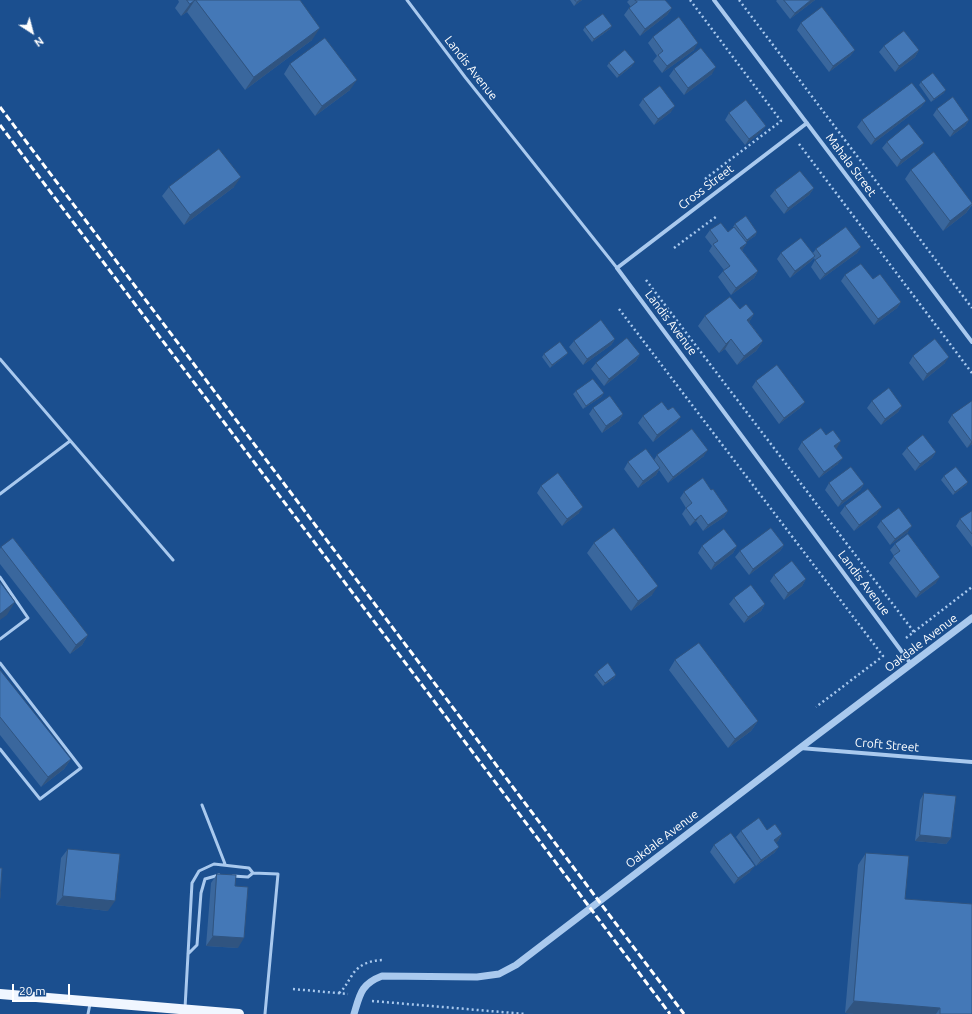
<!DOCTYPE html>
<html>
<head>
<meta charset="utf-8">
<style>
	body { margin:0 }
	#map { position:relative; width:972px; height:1014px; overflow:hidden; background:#1b4f8f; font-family:Ubuntu,sans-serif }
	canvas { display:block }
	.north { position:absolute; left:12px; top:12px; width:40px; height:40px; -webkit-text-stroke:3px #1b4f8f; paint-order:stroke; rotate:144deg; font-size:11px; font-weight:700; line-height:16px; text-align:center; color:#fff }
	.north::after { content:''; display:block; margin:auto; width:14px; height:18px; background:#fff; clip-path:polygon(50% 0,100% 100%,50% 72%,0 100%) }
	.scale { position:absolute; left:12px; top:984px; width:58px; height:18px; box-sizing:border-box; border:2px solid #fff; border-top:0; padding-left:5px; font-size:12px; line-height:14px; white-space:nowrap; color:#fff; -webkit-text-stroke:3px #1b4f8f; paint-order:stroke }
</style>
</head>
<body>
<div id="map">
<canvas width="972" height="1014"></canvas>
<div class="north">N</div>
<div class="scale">20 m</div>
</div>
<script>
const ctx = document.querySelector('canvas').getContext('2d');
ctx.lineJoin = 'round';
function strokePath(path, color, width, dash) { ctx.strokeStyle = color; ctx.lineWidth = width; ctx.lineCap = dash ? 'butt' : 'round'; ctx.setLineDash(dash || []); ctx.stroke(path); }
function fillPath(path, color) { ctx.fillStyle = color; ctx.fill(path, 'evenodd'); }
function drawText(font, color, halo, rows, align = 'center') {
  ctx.font = font + ' Ubuntu,sans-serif'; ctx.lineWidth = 3; ctx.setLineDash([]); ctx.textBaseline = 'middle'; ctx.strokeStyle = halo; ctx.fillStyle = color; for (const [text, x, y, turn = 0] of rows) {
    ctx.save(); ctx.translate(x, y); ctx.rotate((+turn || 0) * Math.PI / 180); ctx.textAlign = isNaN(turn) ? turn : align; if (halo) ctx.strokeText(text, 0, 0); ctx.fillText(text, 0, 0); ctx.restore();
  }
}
strokePath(new Path2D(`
	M690 0 781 121 705 179
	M739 0 972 308
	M799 144 972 373
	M674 248 717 216
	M646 280 914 632
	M619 309 883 656 816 707
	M906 638 972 587
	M293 989 348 994
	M339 993C345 988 347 983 351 977 358 964 371 960 384 960
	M372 1001 525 1014`), '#a9c9ee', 2.5, [2, 3]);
strokePath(new Path2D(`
	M407 0 465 77 617 268
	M0 359 173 560
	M0 494 70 441
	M0 577 28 618 0 639
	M0 663 81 768 40 799 0 749
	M202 805 225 864
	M233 876 248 877 253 873 278 874 265 1014
	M188 954 197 945 201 893 205 879 219 875
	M185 1008 192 883 199 871 214 864 249 868 253 873
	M88 1014 90 1004`), '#a9c9ee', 3);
strokePath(new Path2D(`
	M714 0 972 342
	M807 123 617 268 911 664
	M800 748 972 762`), '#a9c9ee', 4);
strokePath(new Path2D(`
	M354 1014C360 994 361 984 382 976L477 977 499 974 516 965 800 748 972 618`), '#a9c9ee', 7);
strokePath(new Path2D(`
	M0 994 239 1014`), '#f0f6ff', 10);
strokePath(new Path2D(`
	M0 107 684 1014
	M0 125 670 1014`), '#fff', 3, [7, 3]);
fillPath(new Path2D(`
	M178 0H300L312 40 245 90 187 12 181 16 175 8 179 2Z
	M570 0H582L574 6Z
	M629 0H665L672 8 667 15 640 36 624 15 629 8 631 7 627 2Z
	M777 0H815L790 19 776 1Z
	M801 23 855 50 850 56 829 72 797 30Z
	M585 27 610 29 592 42 583 30Z
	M653 37 694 50 662 73 653 61 657 56 648 43Z
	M884 46 919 50 915 57 895 72 879 52Z
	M609 63 632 66 617 78 607 66Z
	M290 64 350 90 315 116 284 74Z
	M674 69 712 74 684 95 669 76Z
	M921 82 944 93 931 102 919 85Z
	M643 99 671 112 654 125 639 105Z
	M926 101 921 107 871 145 857 127 862 120Z
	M937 109 969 120 965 126 950 137 933 115Z
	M729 113 766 126 761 132 745 145 725 120Z
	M887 142 919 150 897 167 882 148Z
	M911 170 972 203V205L966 213 943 231 905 179Z
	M169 187H234L184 225 162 196Z
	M814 188 809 195 784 214 770 196 775 190Z
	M735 224 757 232 755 236 746 242 747 243 742 250 758 271 754 278 731 295 718 277 724 270 709 251 712 246 705 237 710 230 728 232 733 228V227Z
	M861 247 857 253 820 280 811 267 815 260 814 258 810 262 790 278 777 259 781 253H813L816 249Z
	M845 275 873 279 901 302 897 308 874 325 841 281Z
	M740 309 754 314 749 322 763 341 756 351 737 365 725 349 719 353 698 326 705 316Z
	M615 339 611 345 583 365 569 347 574 341Z
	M568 353 565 356 550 368 542 357 544 354Z
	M640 354 636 361 604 386 591 369 596 363Z
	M913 356 945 363 923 381 909 363Z
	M756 381 805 402 800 408 779 424 752 387Z
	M576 391 604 393 601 397 583 409 573 394Z
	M872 401 902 406 898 412 881 425 867 408Z
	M972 401V444L967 448 948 422 952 415Z
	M593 408 623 414 619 421 602 433 589 414Z
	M668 410 681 417 676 423 653 442 638 423 643 416Z
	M826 435 837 448H836L838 464 819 478 798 449 802 442Z
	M907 448 936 452 932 458 915 471 902 454Z
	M657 455 704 456 668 483 659 470 656 475 638 488 624 469 628 462 654 460Z
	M944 476 968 482 966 485 953 495 941 480Z
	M829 483 864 484 860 490 838 507 825 490Z
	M541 486 579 513 562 526 537 493Z
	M711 490 728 511 724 517 703 531 696 521 690 526 682 514 686 508 680 498 684 492Z
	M845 506 877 514 854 531 840 513Z
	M972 511V547L956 526 960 519Z
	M881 521 908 532 890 545 877 527Z
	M594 543 652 595 631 611 587 553Z
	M895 544 936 583 916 598 889 563 894 556 890 550Z
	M784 545 780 551 749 575 735 557 740 551Z
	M702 546H737L733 553 711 570 698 553Z
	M1 547 88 635 82 645 70 654 0 564V549Z
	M774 575 806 579 802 586 784 600 770 581Z
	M734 598 765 604 761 611 744 623 729 604Z
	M675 660 758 721 751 731 728 748 669 670Z
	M0 670 71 759 64 769 41 787 0 735Z
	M597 672 616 675 614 678 603 686 594 675Z
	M924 793 951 838 946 844 915 841 920 800Z
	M767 830 782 834 778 841 776 842 779 847 774 853 756 866 736 837 741 831Z
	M714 845 750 872 734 884 710 852Z
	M68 849 108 911 56 905 61 858Z
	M866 853 905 899 972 1014H854L845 1013 858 865Z
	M217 874 235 886 238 948 206 946 211 883Z`), '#3a679d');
fillPath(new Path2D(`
	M195 0 187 12 181 16 190 4Z
	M580 0H582L574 6 577 2Z
	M811 0H815L790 19 795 13Z
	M672 8 667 15 640 36 645 29Z
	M612 26 610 29 592 42 594 39Z
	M320 28 312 40 245 90 254 77Z
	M698 43 694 50 662 73 667 66Z
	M855 50 850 56 829 72 833 66Z
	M919 50 915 57 895 72 899 66Z
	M635 62 632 66 617 78 619 75Z
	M716 67 712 74 684 95 688 88Z
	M357 80 350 90 315 116 322 106Z
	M946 90 944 93 931 102 934 99Z
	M926 101 921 107 871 145 875 139Z
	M675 106 671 112 654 125 658 119Z
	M969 120 965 126 950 137 954 131Z
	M766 126 761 132 745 145 749 139Z
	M924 143 919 150 897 167 901 160Z
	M241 177 234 187 184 225 190 215Z
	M814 188 809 195 784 214 788 208Z
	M972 204 966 213 943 231 950 221Z
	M757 232 755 236 745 243 747 240Z
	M747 243 743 249 736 255 740 248Z
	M861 247 857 253 820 280 825 274Z
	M815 256 810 262 790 278 795 271Z
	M758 271 754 278 731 295 736 288Z
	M901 302 897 308 874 325 878 319Z
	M754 314 748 324 747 320Z
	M615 339 611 345 583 365 587 359Z
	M731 339 725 349 719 353 726 344Z
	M763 341 756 351 737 365 744 356Z
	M568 353 565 356 550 368 552 365Z
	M640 354 636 361 604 386 609 379Z
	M949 357 945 363 923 381 927 374Z
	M604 393 601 397 583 409 586 406Z
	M805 402 800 408 779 424 784 418Z
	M902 406 898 412 881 425 885 419Z
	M623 414 619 421 602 433 606 426Z
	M681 417 676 423 653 442 657 435Z
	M841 441 837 448 830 453 834 446Z
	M972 441V444L967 448Z
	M708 450 704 456 668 483 673 477Z
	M936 452 932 458 915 471 920 464Z
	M843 458 838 464 819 478 824 472Z
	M660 468 656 475 638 488 643 481Z
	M968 482 966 485 953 495 955 492Z
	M864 484 860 490 838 507 842 501Z
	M583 507 579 513 562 526 567 519Z
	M882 507 877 514 854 531 859 525Z
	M728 511 724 517 703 531 708 525Z
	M701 515 696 521 690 526 695 520Z
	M912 526 908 532 890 545 895 539Z
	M784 545 780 551 749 575 753 569Z
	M737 546 733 553 711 570 715 563Z
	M940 577 936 583 916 598 920 592Z
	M806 579 802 586 784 600 788 593Z
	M658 586 652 595 631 611 638 601Z
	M15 602 7 615 0 620V614Z
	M765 604 761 611 744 623 748 617Z
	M88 635 82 645 70 654 76 645Z
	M616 675 614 678 603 686 605 683Z
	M758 721 751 731 728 748 735 739Z
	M71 759 64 769 41 787 48 777Z
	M782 834 778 841 770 847 774 840Z
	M920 835 951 838 946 844 915 841Z
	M779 847 774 853 756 866 761 860Z
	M755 866 750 872 734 884 738 878Z
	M63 896 115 901 108 911 56 905Z
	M213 936 244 938 238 948 206 946Z
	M854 1001 940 1008 936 1014H854L845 1013Z`), '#305480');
const building = new Path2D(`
	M187 0H195L190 4Z
	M196 0H300L320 28 254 77Z
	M575 0H580L577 2Z
	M635 0H665L672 8 645 29 629 8 637 2Z
	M784 0H811L795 13Z
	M822 7 855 50 833 66 801 23Z
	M603 14 612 26 594 39 585 27Z
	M679 17 698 43 667 66 658 55 663 51 653 37Z
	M904 31 919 50 899 66 884 46Z
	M325 38 357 80 322 106 290 64Z
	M701 48 716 67 688 88 674 69Z
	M625 50 635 62 619 75 609 63Z
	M933 73 946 90 934 99 921 82Z
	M912 83 926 101 875 139 862 120Z
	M660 86 675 106 658 119 643 99Z
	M953 97 969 120 954 131 937 109Z
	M746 100 766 126 749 139 729 113Z
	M909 124 924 143 901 160 887 142Z
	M219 149 241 177 190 215 169 187Z
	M934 152 972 203V204L950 221 911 170Z
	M800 171 814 188 788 208 775 190Z
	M746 216 757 232 747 240 735 224Z
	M721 223 728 232 734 227 747 243 740 248 758 271 736 288 723 271 730 266 713 244 718 241 710 230Z
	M846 227 861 247 825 274 815 260 821 256 816 249Z
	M801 238 815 256 795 271 781 253Z
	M861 264 873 279 880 274 901 302 878 319 845 275Z
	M730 297 740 309 746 304 754 314 747 320 763 341 744 356 731 339 726 344 705 316Z
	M601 320 615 339 587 359 574 341Z
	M627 338 640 354 609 379 596 363Z
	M935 339 949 357 927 374 913 356Z
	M560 342 568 353 552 365 544 354Z
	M777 365 805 402 784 418 756 381Z
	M593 379 604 393 586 406 576 391Z
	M889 388 902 406 885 419 872 401Z
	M610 396 623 414 606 426 593 408Z
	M972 401V442L952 415Z
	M662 402 668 410 673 407 681 417 657 435 643 416Z
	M821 428 826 435 833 430 841 441 834 446 843 458 824 472 802 442Z
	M692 429 708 450 673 477 657 455Z
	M923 435 936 452 920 464 907 448Z
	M646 449 660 468 643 481 628 462Z
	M851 467 864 484 842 501 829 483Z
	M956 467 968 482 955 492 944 476Z
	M558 473 583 507 567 519 541 486Z
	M703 478 711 490 713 489 728 511 708 525 701 515 695 520 686 508 692 503 684 492Z
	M868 489 882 507 859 525 845 506Z
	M899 508 912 526 895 539 881 521Z
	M972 511V534L960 519Z
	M614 528 658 586 638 601 594 543Z
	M771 528 784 545 753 569 740 551Z
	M724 529 737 546 715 563 702 546Z
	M908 534 940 577 920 592 893 556 900 551 895 544Z
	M13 538 88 635 76 645 1 547Z
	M792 561 806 579 788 593 774 575Z
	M0 582 15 602 0 614Z
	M751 585 765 604 748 617 734 598Z
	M699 643 758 721 735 739 675 660Z
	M608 663 616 675 605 683 597 672Z
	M0 670 71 759 48 777 0 717Z
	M924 793 956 796 951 838 920 835Z
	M759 818 767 830 775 824 782 834 774 840 779 847 761 860 741 831Z
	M731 833 755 866 738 878 714 845Z
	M68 849 120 854 115 901 63 896Z
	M866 853 909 856 905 899 972 904V1014H940V1008L854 1001Z
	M0 868H2L0 898Z
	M217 874 236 875 235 886 248 887 244 938 213 936Z`);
fillPath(building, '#4478b7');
strokePath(building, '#305480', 1);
drawText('12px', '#fff', '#1b4f8f', [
	["Landis Avenue",471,68,52],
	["Mahala Street",851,165,53],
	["Cross Street",706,187,-37],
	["Landis Avenue",671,323,53],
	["Landis Avenue",864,583,53],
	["Oakdale Avenue",921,643,-37],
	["Croft Street",887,745,5],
	["Oakdale Avenue",662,839,-37]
]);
</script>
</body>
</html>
